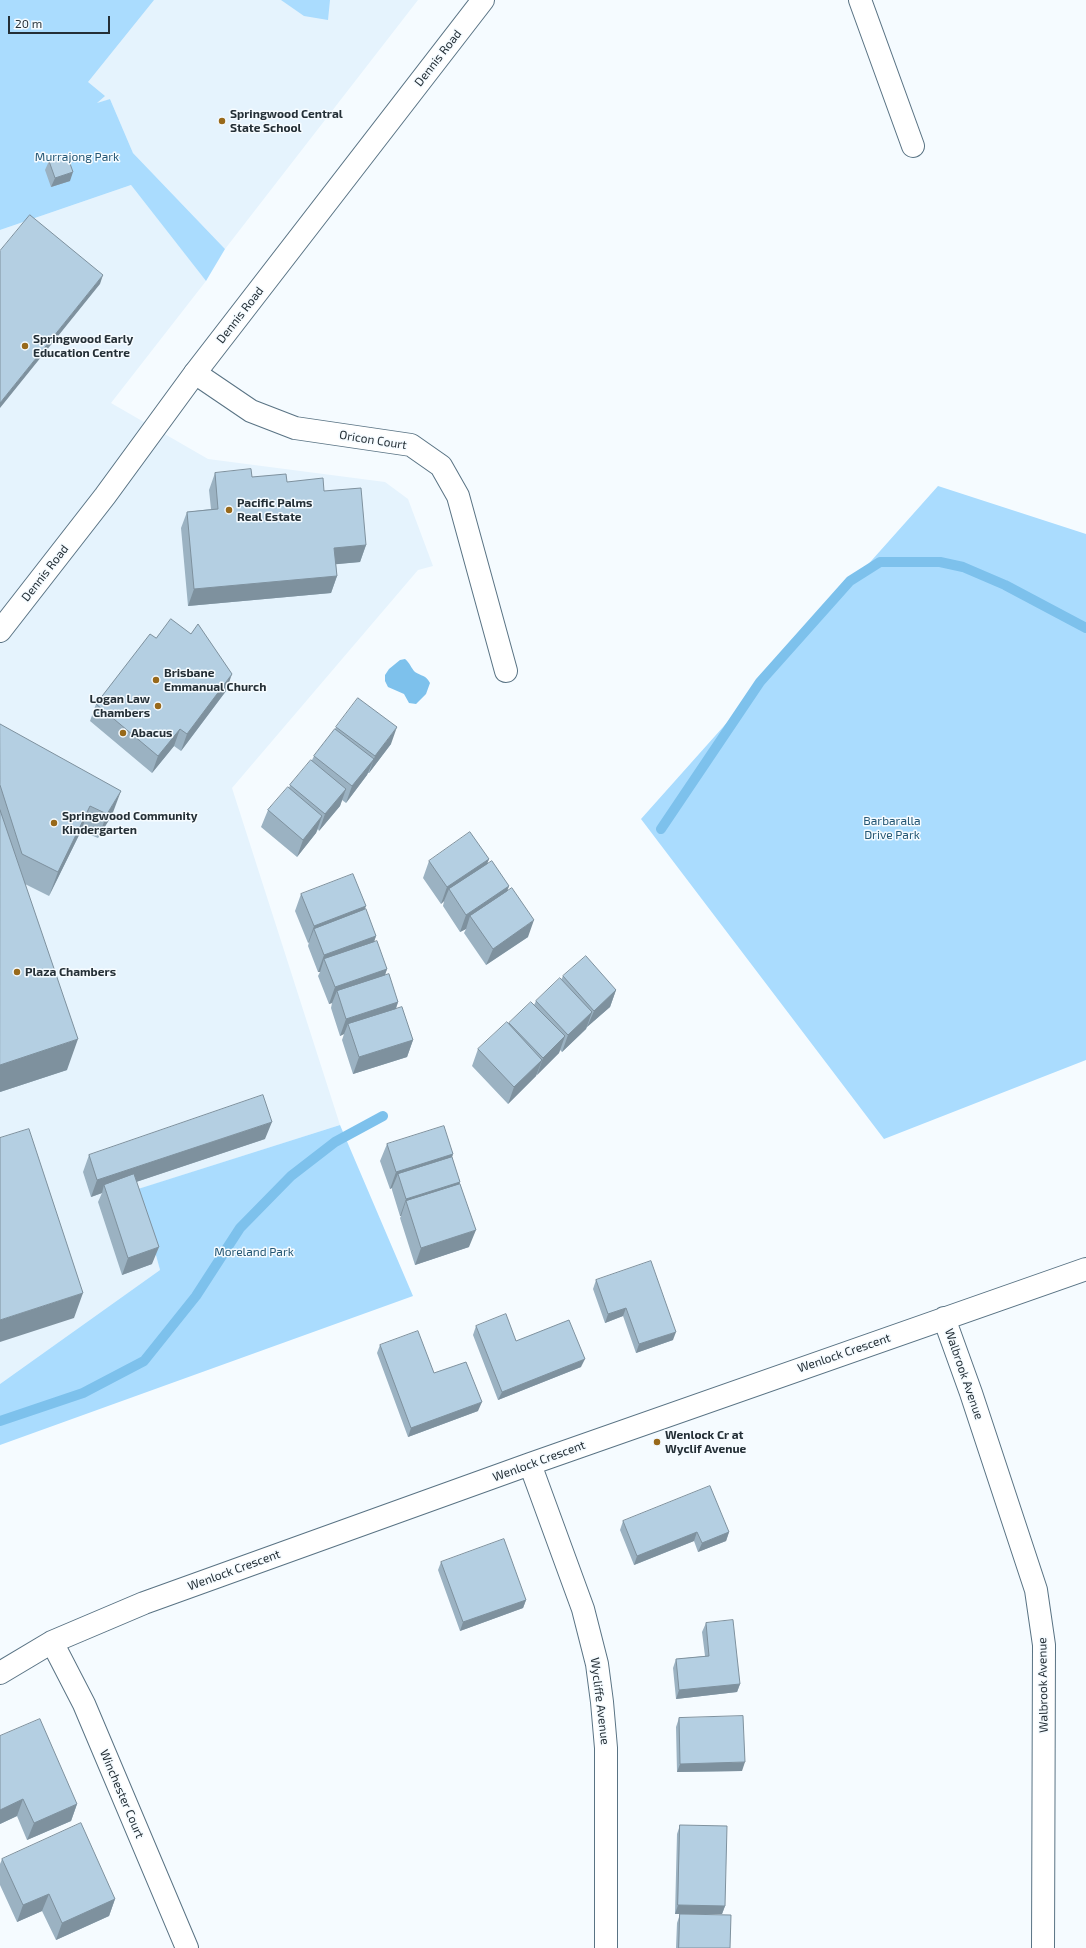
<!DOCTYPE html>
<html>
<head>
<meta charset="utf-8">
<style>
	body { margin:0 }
	#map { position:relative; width:1086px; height:1948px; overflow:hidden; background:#f5fbff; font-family:"Exo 2",sans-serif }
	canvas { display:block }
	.scale { position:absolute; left:8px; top:16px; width:102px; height:18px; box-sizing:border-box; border:2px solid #242f36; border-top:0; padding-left:5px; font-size:12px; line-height:14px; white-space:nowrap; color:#242f36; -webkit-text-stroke:3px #f5fbff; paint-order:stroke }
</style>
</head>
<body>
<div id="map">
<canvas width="1086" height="1948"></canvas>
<div class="scale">20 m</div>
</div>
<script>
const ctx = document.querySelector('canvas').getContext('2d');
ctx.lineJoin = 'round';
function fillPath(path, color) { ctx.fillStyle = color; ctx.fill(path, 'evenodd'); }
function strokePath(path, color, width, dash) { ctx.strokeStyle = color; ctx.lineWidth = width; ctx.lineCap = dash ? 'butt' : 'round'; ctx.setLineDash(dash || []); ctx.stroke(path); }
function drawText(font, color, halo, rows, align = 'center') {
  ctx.font = font + ' "Exo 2",sans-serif'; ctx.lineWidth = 3; ctx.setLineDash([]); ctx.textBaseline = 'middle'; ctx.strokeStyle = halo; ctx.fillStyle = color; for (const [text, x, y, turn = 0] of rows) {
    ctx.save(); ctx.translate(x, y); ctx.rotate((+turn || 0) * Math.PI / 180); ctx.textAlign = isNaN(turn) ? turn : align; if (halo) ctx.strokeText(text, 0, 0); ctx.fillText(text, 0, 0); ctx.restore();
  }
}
fillPath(new Path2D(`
	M0 0H418L225 249 133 153 110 99 0 137Z
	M131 185 206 281 111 403 208 459 385 482 408 499 433 566 418 570 232 788 340 1125 139 1189 160 1270 0 1384V230Z`), '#e5f3fd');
fillPath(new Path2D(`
	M0 0H154L88 82 105 96 97 103 110 99 133 153 225 249 206 281 131 185 0 230Z
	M281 0H330L328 20 304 16Z
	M938 486 1086 534V1060L884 1139 641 819Z
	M340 1125 413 1296 0 1445V1384L160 1270 138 1189Z`), '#aadcfe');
fillPath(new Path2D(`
	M405 659C410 663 411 668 415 672 421 676 426 675 430 683L426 694 416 704 409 703 404 694 388 687 385 681V675L389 669 400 660Z`), '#7dc1ec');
strokePath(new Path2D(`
	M661 829 760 682 850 581 880 562H940L963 567 1005 585 1086 628
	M0 1421 83 1393 144 1361 196 1296 240 1228 291 1176 335 1142 383 1116`), '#7dc1ec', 10);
const street = new Path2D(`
	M860 0 913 146
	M195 373 251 411 295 428 411 445 441 466 458 496 506 671
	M944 1318 971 1393 1036 1590 1044 1645 1043 1948
	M530 1464 583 1609 597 1664 602 1702 606 1748V1948
	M52 1642 84 1704 187 1948
	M0 1673 52 1642 144 1603 530 1464 1086 1269`);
const secondary = new Path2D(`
	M0 631 105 496 195 373 483 0`);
strokePath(street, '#597384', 24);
strokePath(secondary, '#597384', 24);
strokePath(street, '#fff', 22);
strokePath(secondary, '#fff', 22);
fillPath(new Path2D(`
	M49 161 70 181 51 187 45 170Z
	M215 473 252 477 287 482 324 491 366 545 360 562 336 564 337 576 331 593 188 606 181 528 187 512 211 509 209 490Z
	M226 691 181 751 174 746 152 773 90 721 96 704Z
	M0 724 112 815 98 838 81 831 49 896 25 884 67 1070 0 1092Z
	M336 727 391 744 369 773H368L367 775 346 803 342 800 340 806 319 831 318 829 316 833 297 857 261 827 268 810 289 788 290 785 312 760 314 756 335 729Z
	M489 859 487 864 509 886 507 891 528 937 486 965 464 933 466 929 460 932 443 906 444 901 441 904 423 878 429 861Z
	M301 894 366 906 364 910 376 936 374 942 387 969 385 975 398 1002 396 1009 413 1040 407 1057 353 1074 342 1040 344 1034 340 1036 331 1008 332 1003 329 1004 318 976 320 972H318L308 946 309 942 308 943 295 911Z
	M563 976 616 990 610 1007 587 1027 586 1029 562 1052 560 1050 559 1053 537 1075V1074L536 1076 508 1104 472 1066 478 1049 509 1024V1023L534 1005 536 1001 561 980Z
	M265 1139 136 1182 152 1264 122 1275 98 1202 102 1193 91 1197 83 1172 89 1155Z
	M387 1144 453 1154 452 1157 460 1185 469 1247 415 1265 400 1218 401 1216H400L392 1190V1188L390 1189 380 1161Z
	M596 1280 673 1340 636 1353 623 1316 605 1323 593 1289Z
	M476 1326 516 1341 581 1367 498 1400 473 1335Z
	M380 1345 434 1373 478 1411 408 1437 377 1353Z
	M623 1521 729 1532 726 1541 698 1552 694 1541 634 1565 620 1530Z
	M441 1562 526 1600 523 1608 460 1631 438 1570Z
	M706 1623 740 1684 737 1692 676 1699 673 1668 676 1659 705 1656 702 1632Z
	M679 1718 742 1771 677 1772 676 1727Z
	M0 1736 77 1804 71 1821 27 1840 17 1816 0 1824Z
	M680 1825 725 1906 722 1914H675L677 1834Z
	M2 1859 115 1899 109 1916 56 1940 42 1911 17 1922 0 1885V1864Z
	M680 1914 730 1948H676L677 1923Z`), '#9bb2c2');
fillPath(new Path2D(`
	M73 172 70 181 51 187 55 178Z
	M103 275 100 284 0 408V403Z
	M366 545 360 562 328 565 334 548Z
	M337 576 331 593 188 606 194 589Z
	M232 674 226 691 181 751 187 734Z
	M397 727 391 744 369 773 375 756Z
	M180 729 174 746 152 773 158 756Z
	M374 759 367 775 346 803 352 786Z
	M346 789 340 806 319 831 325 814Z
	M121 791 112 815 98 838 107 814Z
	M90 806 81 831 49 896 58 872Z
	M322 816 316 833 297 857 303 840Z
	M489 859 482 876 449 889 444 901 441 904 447 887Z
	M509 886 503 903 470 916 466 929 460 932 466 915Z
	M366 906 359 923 314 929 309 942 308 943 314 926Z
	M534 920 528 937 486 965 493 949Z
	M376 936 370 953 324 959 320 972H318L324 955Z
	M387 969 381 986 337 991 332 1003 329 1004 335 987Z
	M616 990 610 1007 587 1027 594 1011Z
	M398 1002 392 1019 348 1024 344 1034 340 1036 346 1019Z
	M592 1012 586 1029 562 1052 568 1035Z
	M565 1036 559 1053 537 1075 543 1058Z
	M78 1039 67 1070 0 1092V1065Z
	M413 1040 407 1057 353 1074 359 1057Z
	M542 1060 536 1076 508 1104 514 1087Z
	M272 1122 265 1139 106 1192 104 1185 102 1193 91 1197 97 1180Z
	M453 1154 447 1171 398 1174 392 1188 390 1189 396 1172Z
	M460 1182 454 1199 406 1201 401 1216H400L406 1199Z
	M476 1230 469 1247 415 1265 421 1248Z
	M159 1247 152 1264 122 1275 128 1258Z
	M83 1293 74 1318 0 1342V1320Z
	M626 1308 623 1316 605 1323 608 1314Z
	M676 1332 673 1340 636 1353 639 1344Z
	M585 1359 581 1367 498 1400 502 1392Z
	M482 1402 478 1411 408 1437 411 1428Z
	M697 1532 694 1541 634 1565 637 1556Z
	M729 1532 726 1541 698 1552 702 1543Z
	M526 1600 523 1608 460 1631 463 1622Z
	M740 1684 737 1692 676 1699 679 1690Z
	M745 1762 742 1771 677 1772 680 1764Z
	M23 1799 17 1816 0 1824V1810Z
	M77 1804 71 1821 27 1840 34 1823Z
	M49 1894 42 1911 17 1922 23 1905Z
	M115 1899 109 1916 56 1940 62 1923Z
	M678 1905 725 1906 722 1914H675Z`), '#7e919e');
const building = new Path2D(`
	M67 155 73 172 55 178 49 161Z
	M30 215 103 275 0 403V251Z
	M251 469 252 477 286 474 287 482 323 478 324 491 361 488 366 545 334 548 337 576 194 589 187 512 218 509 215 473Z
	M171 619 191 634 198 624 232 674 187 734 180 729 158 756 96 704 150 634 156 638Z
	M358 698 397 727 375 756 336 727Z
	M0 724 121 791 107 814 90 806 58 872 22 854 0 785Z
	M335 729 374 759 352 786 314 756Z
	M311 760 346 789 325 814 290 785Z
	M288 787 322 816 303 840 268 810Z
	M0 810 78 1039 0 1065Z
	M470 832 489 859 447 887 429 861Z
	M492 861 509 886 466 915 449 889Z
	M353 874 366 906 314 926 301 894Z
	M512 888 534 920 493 949 470 916Z
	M366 909 376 936 324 955 314 929Z
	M377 941 387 969 335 987 324 959Z
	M586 956 616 990 594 1011 563 976Z
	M389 974 398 1002 346 1019 337 991Z
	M560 978 592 1012 568 1035 536 1001Z
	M531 1002 565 1036 543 1058 509 1023Z
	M402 1007 413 1040 359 1057 348 1024Z
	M507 1022 542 1060 514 1087 478 1049Z
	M263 1095 272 1122 97 1180 89 1155Z
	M444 1126 453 1154 396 1172 387 1144Z
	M29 1129 83 1293 0 1320V1138Z
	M452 1157 460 1182 406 1199 398 1174Z
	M134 1174 159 1247 128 1258 104 1185Z
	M460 1184 476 1230 421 1248 406 1201Z
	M651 1261 676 1332 639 1344 626 1308 608 1314 596 1280Z
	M506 1314 516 1341 569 1320 585 1359 502 1392 476 1326Z
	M418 1331 434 1373 466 1362 482 1402 411 1428 380 1345Z
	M710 1486 729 1532 702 1543 697 1532 637 1556 623 1521Z
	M504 1539 526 1600 463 1622 441 1562Z
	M733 1620 740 1684 679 1690 676 1659 709 1656 706 1623Z
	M743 1716 745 1762 680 1764 679 1718Z
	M40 1719 77 1804 34 1823 23 1799 0 1810V1736Z
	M81 1823 115 1899 62 1923 49 1894 23 1905 2 1859Z
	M680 1825 727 1826 725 1906 678 1905Z
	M680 1914 731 1915 730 1948H679Z`);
fillPath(building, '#b4cfe2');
strokePath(building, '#7e919e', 1);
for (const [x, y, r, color] of [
	[222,121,4,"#98691a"],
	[25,346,4,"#98691a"],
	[229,510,4,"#98691a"],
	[156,680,4,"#98691a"],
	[158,706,4,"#98691a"],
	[123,733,4,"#98691a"],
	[54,823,4,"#98691a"],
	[17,972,4,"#98691a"],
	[657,1442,4,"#98691a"]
]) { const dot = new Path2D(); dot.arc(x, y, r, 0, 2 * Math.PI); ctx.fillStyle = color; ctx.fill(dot); strokePath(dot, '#f5fbff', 1.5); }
drawText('12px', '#242f36', '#f5fbff', [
	["Dennis Road",438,58,-52],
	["Dennis Road",240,315,-52],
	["Oricon Court",373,440,9],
	["Dennis Road",45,573,-52],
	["Wenlock Crescent",844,1353,-19],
	["Walbrook Avenue",964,1374,71],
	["Wenlock Crescent",539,1461,-20],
	["Wenlock Crescent",234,1570,-20],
	["Walbrook Avenue",1043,1685,-91],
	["Wycliffe Avenue",600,1701,83],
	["Winchester Court",122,1794,67]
]);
drawText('bold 12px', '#242f36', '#f5fbff', [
	["Springwood Central",230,114],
	["State School",230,128],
	["Springwood Early",33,339],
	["Education Centre",33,353],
	["Pacific Palms",237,503],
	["Real Estate",237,517],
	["Brisbane",164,673],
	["Emmanual Church",164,687],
	["Logan Law",150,699,"right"],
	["Chambers",150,713,"right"],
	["Abacus",131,733],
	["Springwood Community",62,816],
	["Kindergarten",62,830],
	["Plaza Chambers",25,972],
	["Wenlock Cr at",665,1435],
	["Wyclif Avenue",665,1449]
], 'left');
drawText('12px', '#245775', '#f5fbff', [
	["Murrajong Park",77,157],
	["Barbaralla",892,821],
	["Drive Park",892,835],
	["Moreland Park",254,1252]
]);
</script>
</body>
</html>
